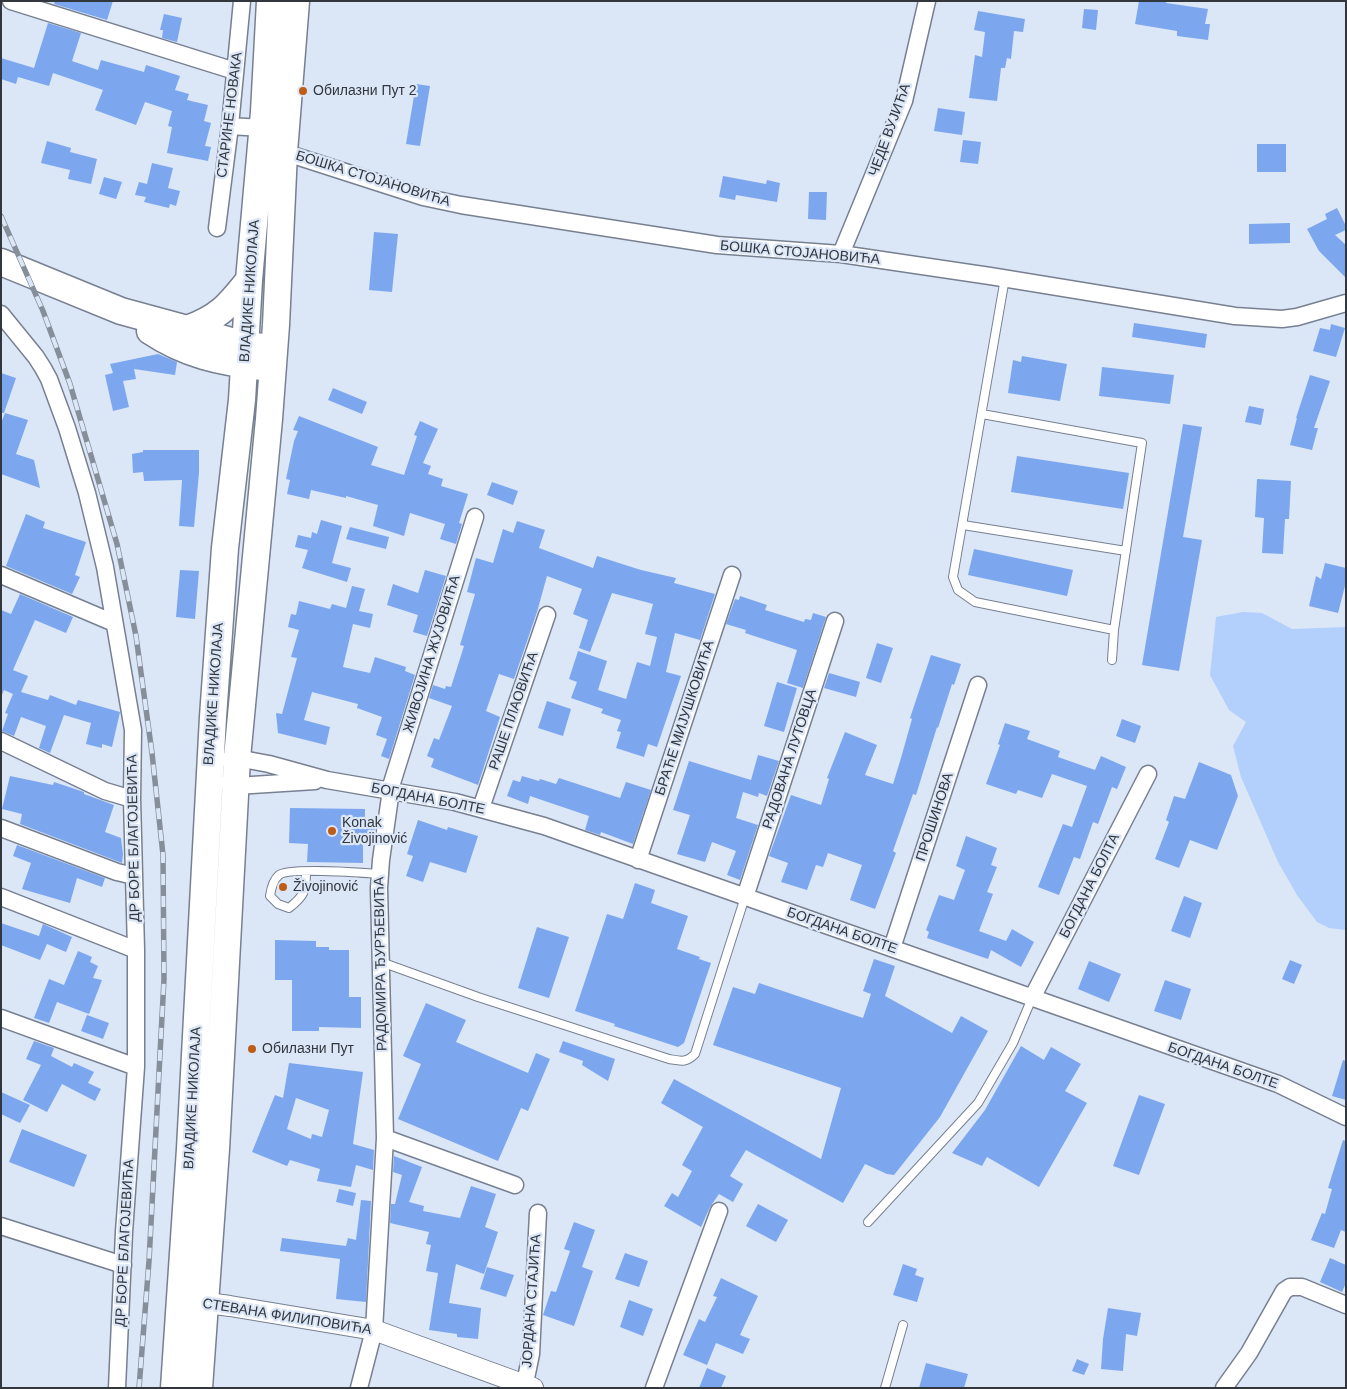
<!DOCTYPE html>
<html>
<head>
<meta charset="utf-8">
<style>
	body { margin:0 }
	#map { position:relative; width:1347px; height:1389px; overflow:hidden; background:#dbe6f7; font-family:Helvetica,sans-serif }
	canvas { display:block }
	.frame { position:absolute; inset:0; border:2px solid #32363d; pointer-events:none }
</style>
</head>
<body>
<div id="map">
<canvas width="1347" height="1389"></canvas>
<div class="frame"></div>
</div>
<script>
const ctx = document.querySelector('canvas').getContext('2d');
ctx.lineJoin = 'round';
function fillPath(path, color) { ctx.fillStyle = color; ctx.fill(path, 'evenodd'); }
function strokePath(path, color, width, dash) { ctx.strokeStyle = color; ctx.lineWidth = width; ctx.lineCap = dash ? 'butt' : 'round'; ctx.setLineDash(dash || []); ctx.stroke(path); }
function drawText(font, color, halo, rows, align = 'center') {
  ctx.font = font + ' Helvetica,sans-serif'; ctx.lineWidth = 4.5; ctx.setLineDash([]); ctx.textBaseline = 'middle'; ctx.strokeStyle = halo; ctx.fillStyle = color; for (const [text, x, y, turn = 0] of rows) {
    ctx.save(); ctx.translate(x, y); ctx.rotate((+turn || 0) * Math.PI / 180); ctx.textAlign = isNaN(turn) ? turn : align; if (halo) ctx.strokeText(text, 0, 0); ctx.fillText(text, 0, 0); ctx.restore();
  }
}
fillPath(new Path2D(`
	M1243 612 1262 613 1292 629 1346 627V930L1329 928 1317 922 1297 895 1278 862 1241 777 1233 746 1246 722 1229 710 1210 675 1216 617Z`), '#b3cffc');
fillPath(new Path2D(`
	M55 1H113L107 20 54 4Z
	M1139 1H1166V3L1208 9 1205 24H1210L1208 40 1177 36V31L1135 24Z
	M1084 9 1098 10 1096 30 1082 28Z
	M978 11 1025 19 1023 32 1014 31 1011 59 1007 58 1005 68H1001L997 101 969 98 975 55 982 57 985 32 974 30Z
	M164 14 182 18 177 42 162 38 163 30H160Z
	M48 23 81 33 72 61 98 70 101 60 144 72 146 65 180 76 175 90 189 94 187 100 208 105 204 121 211 123 205 146 211 147 208 161 167 153 172 127 168 126 172 111 145 102 136 125 95 110 103 90 53 73 49 86 18 77 16 84 1 79V58L34 68Z
	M416 84 430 86 420 146 406 144Z
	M938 108 965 112 962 135 934 131Z
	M963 140 981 142 978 164 960 162Z
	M47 141 71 148 70 152 97 159 91 184 68 179 70 170 41 163Z
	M1257 144H1286V172H1257Z
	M152 163 173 168 168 188 180 191 176 206 170 204 169 208 144 202 146 197 135 195 139 182 147 184Z
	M723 176 766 184 767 180 780 183 777 202 736 195 735 200 719 197Z
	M104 177 122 182 116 199 99 194Z
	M809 192H827L826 220 808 219Z
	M1337 208 1346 226V230L1335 235 1346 245V278L1319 251 1307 229 1327 219 1325 214Z
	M1290 223V243L1249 244V224Z
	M374 232 398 234 392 292 369 290Z
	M1134 323 1207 334 1205 348 1132 337Z
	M1331 324 1345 328 1336 357 1313 351 1320 328 1330 330Z
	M158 354 177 362 175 375 134 369 136 379 123 381 129 407 113 411 105 375 113 373 110 364Z
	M1022 356 1067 364 1060 401 1008 393 1013 360 1021 362Z
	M1102 367 1174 375 1170 404 1099 396Z
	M1 373 16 378 4 413H1Z
	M1310 375 1330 381 1314 428H1318L1312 450 1290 445 1297 418H1296Z
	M333 388 367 402 362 414 328 400Z
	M1249 406 1264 409 1261 425 1245 422Z
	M5 413 28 420 16 454 34 460 40 488 1 474V423Z
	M299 416 378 447 371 465 404 475 417 436 414 435 420 421 438 429 423 463 431 466 428 474 443 479 441 486 468 494 459 523 462 524 456 544 440 539 445 524 410 513 404 536 373 526 378 505 346 496V498L311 490 309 499 287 494 290 480 286 479 294 441 298 431 293 430Z
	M1183 424 1202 427 1183 537 1202 540 1179 671 1142 665Z
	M143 450H199V473L194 527 179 526 182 480 144 481 143 472 133 473 132 454 143 452Z
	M1017 456 1129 473 1123 509 1011 492Z
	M1257 479 1291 481 1289 519H1285L1283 554 1262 553 1264 518 1255 517Z
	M492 482 518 491 513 505 487 495Z
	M26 514 45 522 43 528 86 542 75 575 80 577 72 594 6 566Z
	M321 520 342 526 332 563 351 568 347 582 302 568 308 550 295 547 298 535 311 538 312 532 317 534Z
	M517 521 545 530 539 548 593 568 597 556 641 570 676 578 674 583 715 594 700 640 675 633 666 672 681 676 657 747 648 744 644 757 616 748 621 732 617 731 621 720 601 713 603 709 571 698 577 682 569 679 578 651 607 661 598 690 626 699 637 662 650 666 657 637 645 634 653 604 612 593 590 652 579 648 588 620 573 614 582 589 547 576 537 612 514 679 499 674 486 711 500 717 478 785 431 767 434 759 427 756 434 738 439 740 452 706 429 698 433 685 445 689 446 686 451 687 464 646 460 645 475 594 467 592 476 558 493 563 503 529 513 533Z
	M350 527 389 537 386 549 346 539Z
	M974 549 1073 570 1067 596 968 575Z
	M1325 563 1346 568V582L1338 613 1309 606 1316 576 1321 579Z
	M180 570 199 571 195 619 176 617Z
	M425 570 446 576 427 636 413 632 418 615 387 605 393 584 418 593Z
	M352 586 365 589 359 611 373 614 370 628 353 624 343 667 370 673 375 657 406 667 405 671 415 675 389 759 381 756 387 739 376 735 382 717 357 708 358 704 312 692 304 720 330 727 326 745 278 733 276 713 282 714 297 658 291 657 299 630 288 627 291 614 296 615 299 601 330 609 332 604 346 608Z
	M20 594 73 617 66 633 35 620 13 670 28 676 21 692 48 700 50 695 76 705 78 700 120 712 112 747 102 744V748L86 744 91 723 64 715 50 753 39 748 46 726 21 717 14 736 2 731 8 714 5 713 13 694 4 690 1 697V610L11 614Z
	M740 596 767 605 765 610 804 622 805 619 811 620 813 613 826 617 803 688 787 683 797 650 745 633 746 630 726 624 735 599 739 600Z
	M877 643 893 648 881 683 866 678Z
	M931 655 961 664 954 685 952 684 938 728 937 727 916 795 913 794 893 851 896 853 875 909 850 900 862 865 828 853 823 867 816 865 807 890 781 882 788 863 769 856 791 795 821 805 829 779 827 778 845 732 877 745 865 775 893 784 901 758 912 719 910 718Z
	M829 673 860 682 856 697 824 688Z
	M777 682 797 688 784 732 764 726Z
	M547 701 571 709 563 736 538 728Z
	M1122 719 1141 726 1135 743 1116 736Z
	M1005 723 1030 731 1027 739 1060 751 1058 757 1095 770 1101 756 1126 767 1117 789 1112 787 1098 824 1093 822 1080 859 1074 857 1059 895 1038 887 1063 824 1072 827 1087 786 1052 774 1042 798 1018 790 1016 794 986 784 1000 745 998 744Z
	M758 755 779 761 767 796 759 793 758 797 743 792 736 818 758 825 740 880 727 875 736 851 712 842 705 862 677 854 690 815 673 810 689 761 751 780Z
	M1199 762 1231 775 1238 796 1217 850 1190 840 1179 868 1155 859 1169 822 1166 820 1174 796 1185 799Z
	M10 776 53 785 54 782 84 792V794L114 805 105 832 121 838 123 854 122 863 20 824 22 814 2 809Z
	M522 776 539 781 540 779 556 784 559 778 620 798 626 782 651 790 633 844 601 832 600 835 585 830 589 816 530 796 528 804 507 796 513 780 520 782Z
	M290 808 365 809V820H375V832L374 842H363V863L307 862 308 844 289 843Z
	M418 820 447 830 448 827 478 836 466 873 430 862 423 882 406 876 413 856 407 854Z
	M966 836 997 848 991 865 997 867 987 892 993 894 979 931 1006 941 1012 929 1034 942 1021 967 991 950 988 959 927 938 929 932 926 930 939 895 954 900 965 870 956 866Z
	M17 845 105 878 102 887 77 878 70 903 22 889 31 863 13 856Z
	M635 883 655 890 651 903 688 916 677 949 700 957 699 959 711 963 684 1043 678 1047 614 1026 615 1024 575 1011 607 914 623 919Z
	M1184 896 1202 903 1190 938 1171 931Z
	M1 923 39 936 43 924 72 937 66 952 47 944 40 960 1 945Z
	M537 927 569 937 549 998 518 988Z
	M275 940 316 941V947H329V950H349V997H361V1028L319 1027V1031H292V980H275Z
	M78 951 92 957 90 962 98 966 93 978 102 980 89 1014 57 1002 49 1023 34 1018 49 979 64 985Z
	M874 959 895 966 885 996 952 1033 961 1016 988 1031 940 1117 894 1175 887 1174 865 1164 843 1203 746 1150 730 1176 743 1184 733 1202 719 1194 710 1207 701 1227 664 1206 672 1193 678 1197 692 1171 682 1165 703 1127 661 1103 674 1079 821 1159 841 1088 713 1045 733 987 755 994 759 983 863 1018 871 994 863 991Z
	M1290 960 1302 965 1294 984 1282 979Z
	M1089 961 1121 974 1109 1002 1078 989Z
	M1165 980 1191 989 1181 1020 1154 1011Z
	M426 1003 466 1020 456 1042 528 1073 536 1053 550 1059 528 1111 521 1108 498 1161 398 1119 421 1064 403 1056Z
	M87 1015 109 1023 103 1039 81 1031Z
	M34 1041 54 1048 51 1056 72 1067 74 1063 94 1072 88 1083 101 1089 95 1101 62 1084 47 1112 23 1100 41 1065 26 1059Z
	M563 1041 615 1059 608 1081 582 1065 583 1061 559 1052Z
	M1021 1046 1044 1060 1051 1047 1081 1064 1065 1091 1087 1103 1039 1187 987 1157 982 1166 952 1153 985 1110Z
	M1343 1060 1346 1061V1100L1332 1096Z
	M289 1063 363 1072 353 1144 374 1150 373 1170 356 1165 351 1187 317 1181 320 1169 290 1160 287 1166 252 1152 275 1095 283 1098ZM296 1098 329 1110 322 1137 312 1134 311 1139 287 1129Z
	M1 1092 30 1105 20 1123 1 1114Z
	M1139 1095 1165 1104 1139 1175 1113 1166Z
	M22 1129 87 1155 74 1187 9 1162Z
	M1343 1140 1346 1141V1232L1341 1230 1334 1248 1311 1240 1322 1213 1325 1214 1332 1189 1328 1188Z
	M394 1156 422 1167 409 1202 424 1206 423 1211 460 1218 471 1186 496 1194 485 1227 498 1232 484 1274 456 1264 449 1303 481 1308 478 1339 457 1337V1334L429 1330 438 1273 426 1271 431 1245 426 1244 429 1232 390 1223 391 1204H395L402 1175 393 1172Z
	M339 1189 356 1193 353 1206 336 1202Z
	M361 1200 371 1201 366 1302 336 1299 340 1259 280 1251 282 1238 346 1246 348 1238 356 1240Z
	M758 1204 788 1220 776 1242 746 1226Z
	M574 1222 595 1230 582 1267 593 1271 574 1326 543 1315 551 1291 556 1292 570 1251 564 1249Z
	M625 1253 648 1261 639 1287 615 1279Z
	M1330 1258 1346 1265V1283L1342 1292 1320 1282Z
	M903 1264 917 1269 915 1275 924 1278 917 1302 893 1295Z
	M487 1267 514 1275 506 1297 480 1289Z
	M721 1278 758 1296 740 1335 750 1339 743 1354 716 1343 707 1365 683 1355 699 1319 705 1322 717 1297 713 1296Z
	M629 1300 653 1309 643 1336 620 1327Z
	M1108 1308 1141 1313 1137 1336 1126 1334 1123 1371 1101 1369 1103 1339Z
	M1077 1359 1089 1364 1084 1375 1072 1371Z
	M926 1363 968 1374 964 1388H919Z
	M707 1368 726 1376 721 1388H699Z`), '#7ca7ef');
const service = new Path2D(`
	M1005 278 953 577 958 590 975 602 1114 630
	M982 414 1142 443 1114 630 1112 660
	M963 525 1126 551
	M306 872C306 892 304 896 289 908L278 904 270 896C271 889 273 880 279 875 289 867 363 873 379 874
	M381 962 478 997 669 1059C681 1061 686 1063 695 1054L745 897
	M868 1222 978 1103 1013 1043 1032 998
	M885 1388 903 1325`);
const minor = new Path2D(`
	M11 1 235 71
	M230 126 262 128
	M277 150 423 197 461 205 717 245 841 254 990 276 1235 316 1282 319 1297 317 1346 303
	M217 228 230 126 242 1
	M841 254 904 101 927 1
	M1 314 36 357 43 368 49 379 67 428 87 493 105 567 133 730 132 799 136 950V1067L124 1232 117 1388
	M1 575 114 623
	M1 741 105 791 132 799
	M229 760 237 758 269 764 327 780 455 802 544 826 1278 1084 1346 1117
	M228 783 236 786 315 781
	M481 808 547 615
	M1 828 117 872 134 876
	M638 860 732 575
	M1 897 136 950
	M745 897 835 621
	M892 948 978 685
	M1032 998 1148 774
	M1 1018 136 1067
	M385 1138 515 1185
	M1 1226 123 1265
	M359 1388 374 1330 385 1138 379 888 381 860 392 783 475 517
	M524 1388 531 1354 538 1213
	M654 1388 719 1211
	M1224 1388 1249 1353 1284 1291 1290 1287H1302L1346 1305`);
const tertiary = new Path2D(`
	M192 1301 230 1306 374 1330 533 1388`);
const primary = new Path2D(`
	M1 262 121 311 246 345 263 347
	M187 329C219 318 229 305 249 280
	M150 331C186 355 220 362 262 367
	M174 1388 190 1149 213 717 225 548 242 400 249 280 264 112 270 1
	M199 1388 216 1149 237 758 269 419 276 325 284 152 296 1`);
strokePath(service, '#778090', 10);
strokePath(minor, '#778090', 19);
strokePath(tertiary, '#778090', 22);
strokePath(primary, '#778090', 29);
strokePath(service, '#fff', 8);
strokePath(minor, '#fff', 16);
strokePath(tertiary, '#fff', 20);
strokePath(primary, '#fff', 26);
const rail = new Path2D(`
	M1 216 43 311 70 384 117 544 136 636 152 753 163 855 164 979 149 1261 139 1388`);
strokePath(rail, '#868e9a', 5.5);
strokePath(rail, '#dbe6f7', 4, [11]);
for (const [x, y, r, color] of [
	[303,91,5,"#bd5d18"],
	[332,831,5,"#bd5d18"],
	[283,887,5,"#bd5d18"],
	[252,1049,5,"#bd5d18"]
]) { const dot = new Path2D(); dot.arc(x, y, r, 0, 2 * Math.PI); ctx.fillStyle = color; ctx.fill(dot); strokePath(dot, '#dbe6f7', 2); }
drawText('14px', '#32363d', '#dbe6f7', [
	["Обилазни Пут 2",313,91],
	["Konak",342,823],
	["Živojinović",342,839],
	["Živojinović",293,887],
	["Обилазни Пут",262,1049]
], 'left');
drawText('14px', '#32363d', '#dbe6f7', [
	["СТАРИНЕ НОВАКА",230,115,-83],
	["ЧЕДЕ ВУЈИЋА",890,130,-70],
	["БОШКА СТОЈАНОВИЋА",373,179,17],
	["БОШКА СТОЈАНОВИЋА",800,253,5],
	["ВЛАДИКЕ НИКОЛАЈА",250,291,-86],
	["ЖИВОЈИНА ЖУЈОВИЋА",432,654,-73],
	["ВЛАДИКЕ НИКОЛАЈА",214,694,-86],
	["РАШЕ ПЛАОВИЋА",514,711,-71],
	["БРАЋЕ МИЈУШКОВИЋА",685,718,-72],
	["РАДОВАНА ЛУТОВЦА",790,759,-72],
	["БОГДАНА БОЛТЕ",428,799,11],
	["ПРОШИНОВА",935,817,-72],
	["ДР БОРЕ БЛАГОЈЕВИЋА",134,838,-91],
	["БОГДАНА БОЛТА",1090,886,-63],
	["БОГДАНА БОЛТЕ",842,931,19],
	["РАДОМИРА ЂУРЂЕВИЋА",381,964,-91],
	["БОГДАНА БОЛТЕ",1223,1066,19],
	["ВЛАДИКЕ НИКОЛАЈА",193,1098,-87],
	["ДР БОРЕ БЛАГОЈЕВИЋА",125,1243,-87],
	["ЈОРДАНА СТАЈИЋА",532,1301,-86],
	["СТЕВАНА ФИЛИПОВИЋА",287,1317,9]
]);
</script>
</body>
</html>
